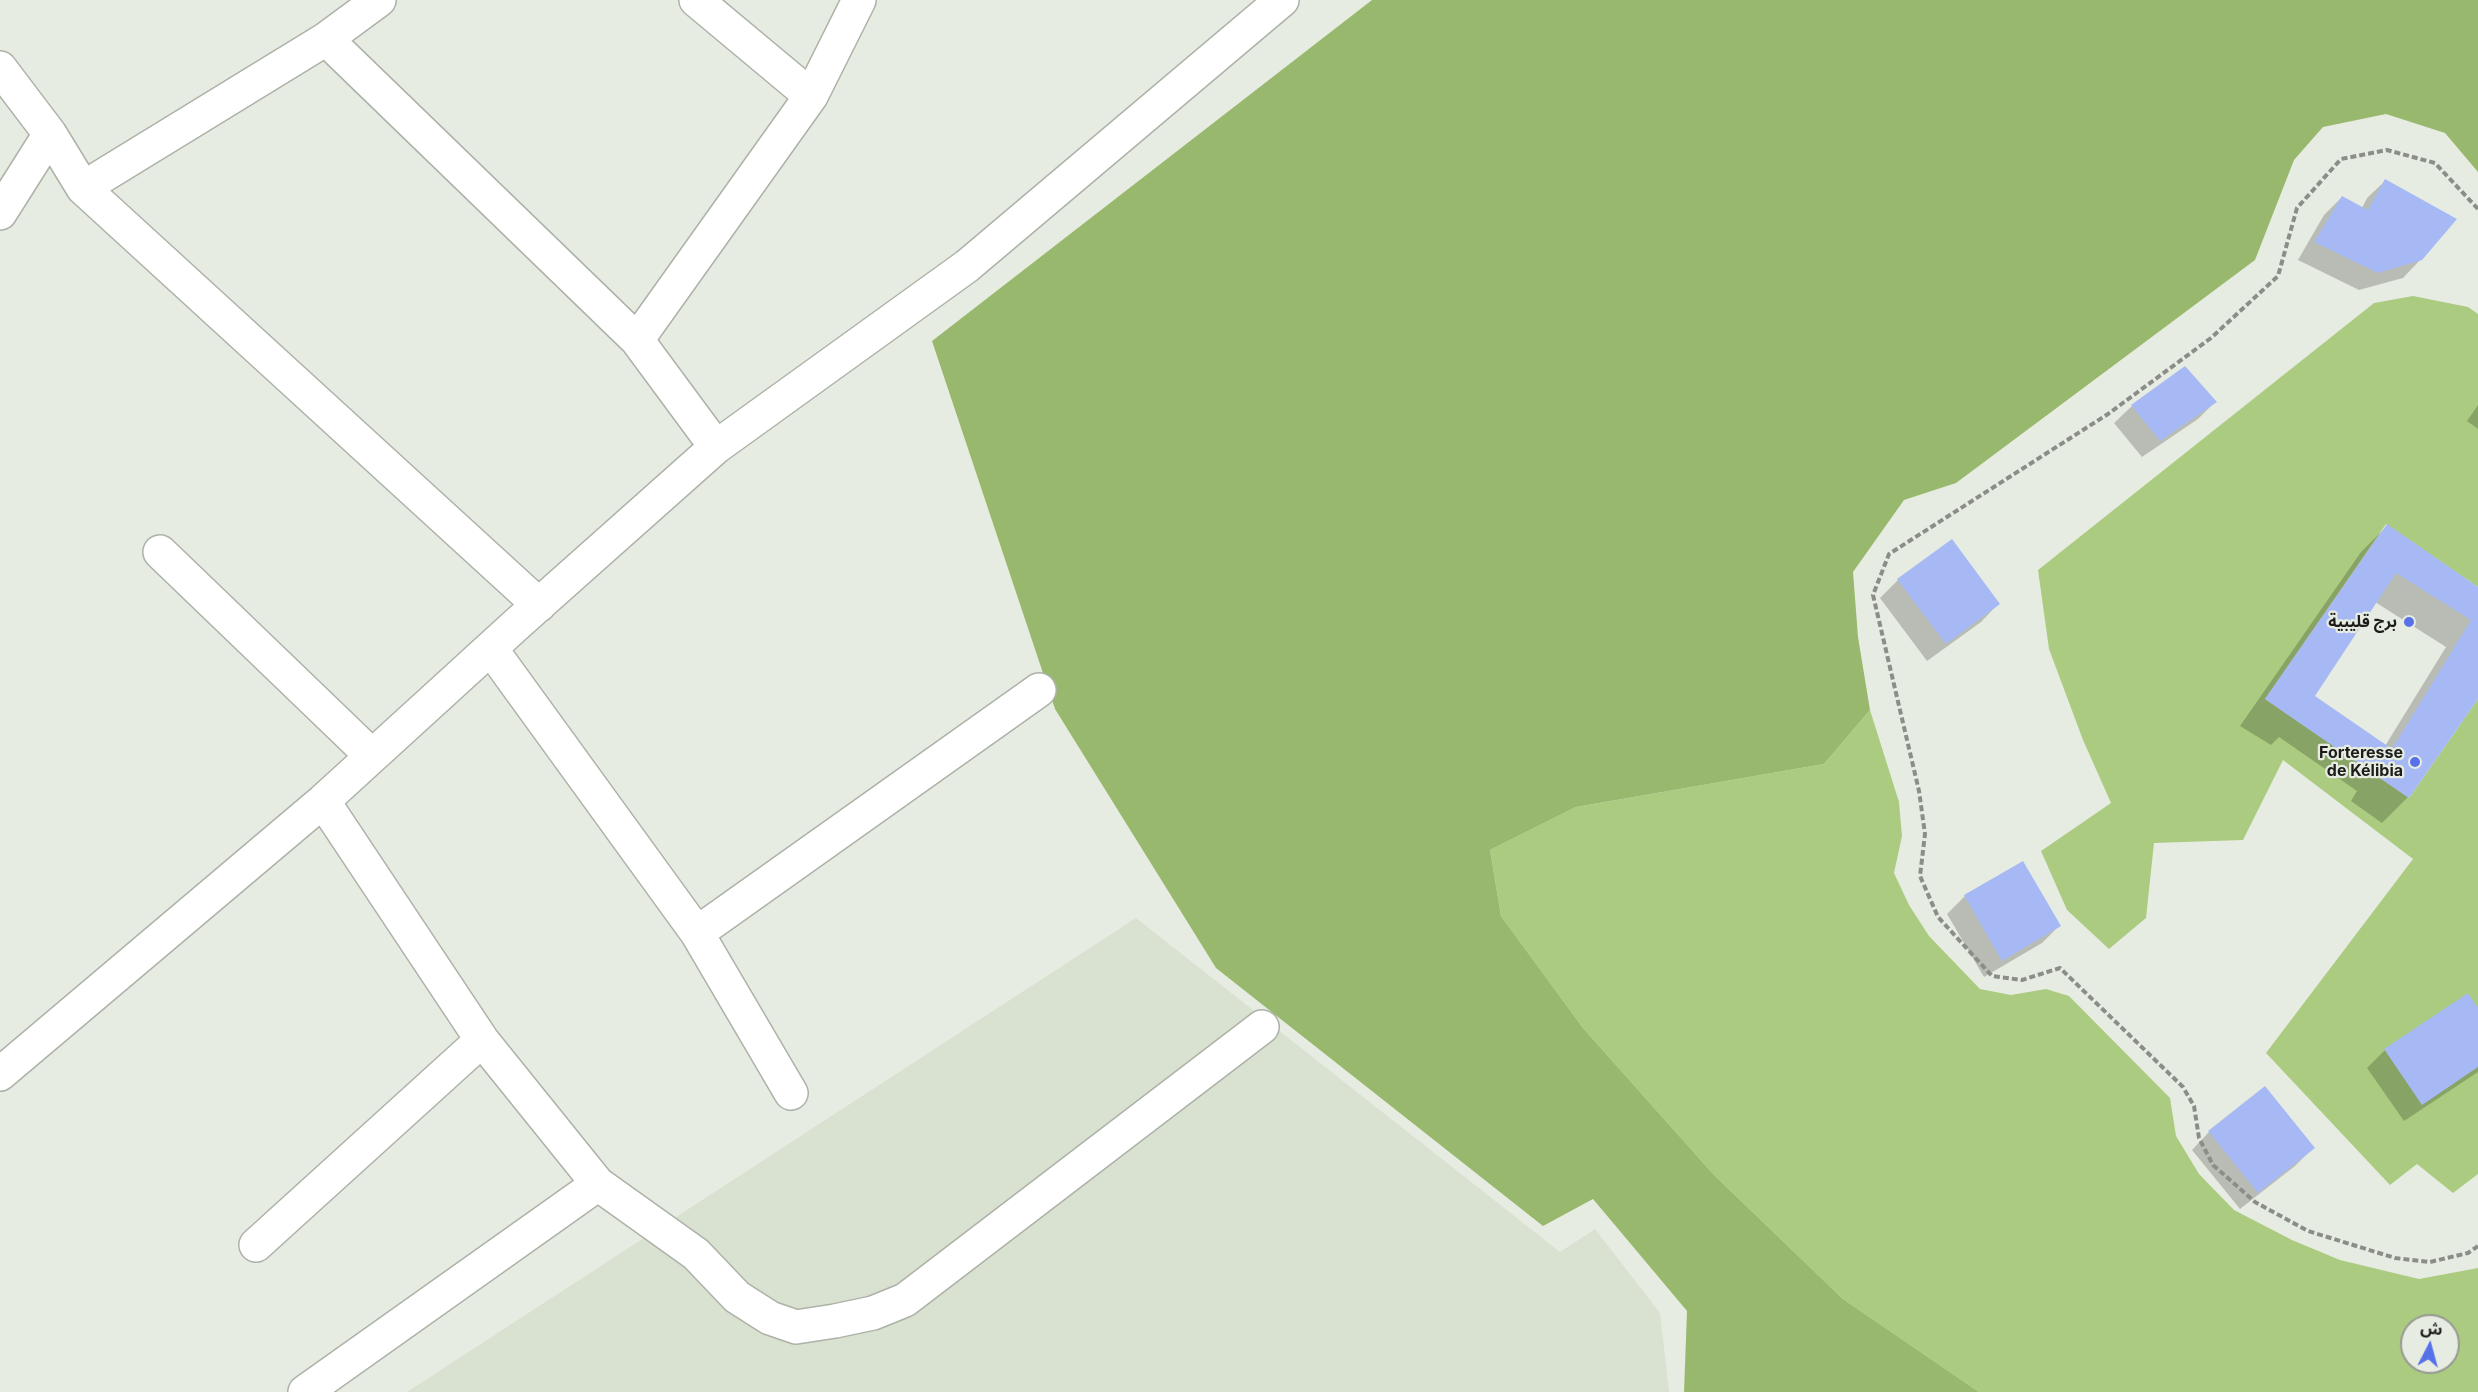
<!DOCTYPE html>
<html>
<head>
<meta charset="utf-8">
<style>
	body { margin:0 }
	#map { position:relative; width:2478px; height:1392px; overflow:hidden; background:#e7ece2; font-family:Inter,"Noto Sans Arabic",sans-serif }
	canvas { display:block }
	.north { position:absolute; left:2400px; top:1314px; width:60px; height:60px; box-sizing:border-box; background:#e7ece2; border:2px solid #969992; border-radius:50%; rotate:6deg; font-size:16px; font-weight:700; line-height:24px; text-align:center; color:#1c1d1a }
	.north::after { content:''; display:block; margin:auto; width:21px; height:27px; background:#5772e8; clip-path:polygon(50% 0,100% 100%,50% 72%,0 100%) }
</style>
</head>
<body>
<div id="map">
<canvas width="2478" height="1392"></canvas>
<div class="north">ش</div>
</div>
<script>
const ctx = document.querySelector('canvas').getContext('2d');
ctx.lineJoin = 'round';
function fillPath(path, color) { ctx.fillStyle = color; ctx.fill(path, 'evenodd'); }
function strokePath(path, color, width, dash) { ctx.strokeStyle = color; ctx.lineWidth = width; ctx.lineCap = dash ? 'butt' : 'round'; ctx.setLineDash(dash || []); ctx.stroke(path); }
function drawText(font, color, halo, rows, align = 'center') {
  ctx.font = font + ' Inter,"Noto Sans Arabic",sans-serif'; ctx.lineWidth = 4.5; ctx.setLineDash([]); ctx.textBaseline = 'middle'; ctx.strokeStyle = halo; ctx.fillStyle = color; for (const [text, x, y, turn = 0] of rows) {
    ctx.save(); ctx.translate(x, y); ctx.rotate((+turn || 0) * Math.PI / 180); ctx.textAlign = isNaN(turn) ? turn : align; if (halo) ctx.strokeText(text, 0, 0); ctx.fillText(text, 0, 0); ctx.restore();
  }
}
fillPath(new Path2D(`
	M1136 918 1560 1252 1595 1229 1660 1313 1669 1392H407Z`), '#d9e1d0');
fillPath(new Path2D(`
	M2413 296 2468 307 2478 314V587L2386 524 2265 699 2409 798 2478 699V1174L2453 1193 2417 1164 2390 1185 2266 1053 2413 859 2283 760 2243 840 2154 843 2146 918 2109 949 2067 910 2041 851 2111 803 2083 740 2049 649 2038 570 2374 303Z
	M1870 710 1899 802 1902 836 1894 873 1909 905 1929 936 1980 989 2011 995 2046 989 2069 996 2170 1098 2176 1136 2199 1174 2234 1210 2292 1240 2340 1260 2419 1279 2478 1268V1392H1979L1843 1299 1714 1175 1583 1028 1501 916 1490 850 1576 807 1824 764ZM2412 1326H2448V1362H2412Z`), '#abcc80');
fillPath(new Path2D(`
	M1372 0H2478V172L2445 133 2386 114 2323 127 2294 160 2255 260 1956 483 1904 500 1853 572 1858 637 1870 710 1824 764 1576 807 1490 850 1501 916 1583 1028 1714 1175 1843 1299 1979 1392H1684L1687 1311 1593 1199 1543 1226 1216 968 1055 709 932 341Z`), '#98b96d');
fillPath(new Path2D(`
	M2385 181 2421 259 2403 278 2359 290 2298 260 2324 215 2342 197 2362 208 2367 198Z
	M2215 402 2198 419 2142 457 2114 423 2132 406Z
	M2478 405V429L2467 421Z
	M2387 526 2478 589V696L2408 797 2382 823 2351 801 2357 791 2279 737 2271 745 2240 726 2361 552ZM2375 602 2446 647 2385 746 2308 703Z
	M1951 541 1998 604 1981 622 1927 661 1880 598 1898 580Z
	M1965 896 2059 926 2042 943 1984 977 1947 914Z
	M2478 1011V1072L2404 1121 2367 1068 2385 1050Z
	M2209 1132 2313 1148 2295 1166 2240 1209 2192 1150Z`), '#0003');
fillPath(new Path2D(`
	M2385 179 2457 219 2422 260 2378 273 2314 242 2342 196 2368 210Z
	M2185 366 2217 402 2160 441 2131 405Z
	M2387 524 2478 587V699L2409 798 2265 699ZM2396 573 2471 620 2392 749 2315 696Z
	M1952 539 2000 604 1946 644 1897 579Z
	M2023 861 2061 926 2002 961 1964 895Z
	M2468 993 2478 1008V1067L2422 1105 2384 1049Z
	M2265 1086 2315 1148 2258 1193 2208 1131Z`), '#a6b9f4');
const street = new Path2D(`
	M696 0 811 96
	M326 39 637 340 716 447
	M0 68 50 134 83 188 539 605
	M83 188 326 39 379 0
	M0 213 50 134
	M637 340 811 96 859 0
	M160 552 371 755
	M491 649 697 933 791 1093
	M323 801 482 1040 598 1184 696 1254 737 1297 770 1318 796 1327 835 1321 873 1313 905 1300 1262 1027
	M697 933 1039 690
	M0 1074 323 801 517 624 716 447 967 266 1282 0
	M256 1245 482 1040
	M305 1392 598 1184`);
strokePath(street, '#adb2a8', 36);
strokePath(new Path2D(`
	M2478 209 2435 163 2387 150 2341 159 2297 208 2278 276 2211 338 2108 414 1889 554 1873 595 1919 791 1925 834 1920 876 1938 917 1992 976 2022 980 2060 968 2183 1087 2194 1106 2199 1138 2213 1165 2255 1202 2308 1231 2395 1258 2430 1262 2468 1253 2478 1246`), '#8b8e87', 4, [6, 3]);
strokePath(street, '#fff', 33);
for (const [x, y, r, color] of [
	[2409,622,6,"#5772e8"],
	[2415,762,6,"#5772e8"]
]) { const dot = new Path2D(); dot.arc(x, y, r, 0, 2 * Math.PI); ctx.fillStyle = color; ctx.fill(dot); strokePath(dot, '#e7ece2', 2); }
drawText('bold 16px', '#1c1d1a', '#e7ece2', [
	["برج قليبية",2397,622],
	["Forteresse",2403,753],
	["de Kélibia",2403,771]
], 'right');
</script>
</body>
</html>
